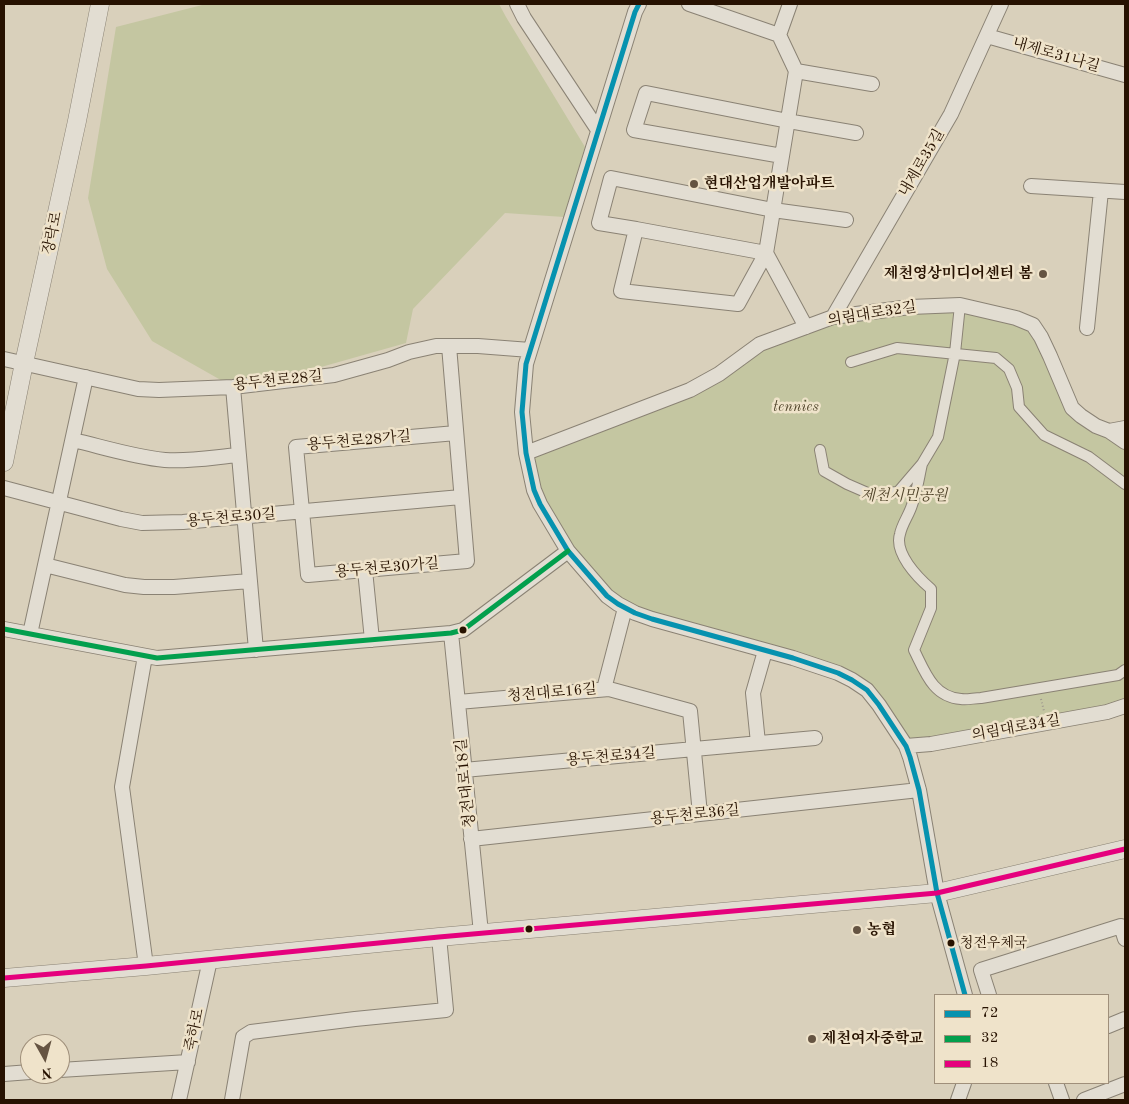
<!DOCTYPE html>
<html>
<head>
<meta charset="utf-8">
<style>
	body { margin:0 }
	#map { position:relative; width:1129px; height:1104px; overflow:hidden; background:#d9d0bb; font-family:"Old Standard TT",serif }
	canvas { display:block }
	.frame { position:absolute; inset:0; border:5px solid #271201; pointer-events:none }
	.legend { position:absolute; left:934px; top:994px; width:175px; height:90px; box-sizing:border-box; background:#efe3ca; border:1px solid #9f8f7a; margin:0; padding:6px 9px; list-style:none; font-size:15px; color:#271201 }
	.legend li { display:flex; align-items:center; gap:10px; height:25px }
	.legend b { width:25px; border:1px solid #9f8f7a }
	.north { position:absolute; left:20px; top:1034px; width:50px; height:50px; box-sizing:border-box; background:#efe3ca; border:1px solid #9f8f7a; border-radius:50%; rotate:173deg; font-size:14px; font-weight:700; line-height:20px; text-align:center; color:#271201 }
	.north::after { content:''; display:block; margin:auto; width:18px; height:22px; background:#655442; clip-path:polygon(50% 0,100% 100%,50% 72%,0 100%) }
</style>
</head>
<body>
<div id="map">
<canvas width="1129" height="1104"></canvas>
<div class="frame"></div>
<ul class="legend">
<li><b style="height:6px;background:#0692af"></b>72</li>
<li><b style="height:6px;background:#029f4d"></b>32</li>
<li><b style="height:6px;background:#e5007d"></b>18</li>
</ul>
<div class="north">N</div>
</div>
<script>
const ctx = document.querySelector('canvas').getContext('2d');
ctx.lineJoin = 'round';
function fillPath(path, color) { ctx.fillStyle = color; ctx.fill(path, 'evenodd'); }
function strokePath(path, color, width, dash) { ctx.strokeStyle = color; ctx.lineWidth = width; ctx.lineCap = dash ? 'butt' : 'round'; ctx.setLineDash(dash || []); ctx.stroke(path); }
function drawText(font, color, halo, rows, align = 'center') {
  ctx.font = font + ' "Old Standard TT","Noto Serif KR",serif'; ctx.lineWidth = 5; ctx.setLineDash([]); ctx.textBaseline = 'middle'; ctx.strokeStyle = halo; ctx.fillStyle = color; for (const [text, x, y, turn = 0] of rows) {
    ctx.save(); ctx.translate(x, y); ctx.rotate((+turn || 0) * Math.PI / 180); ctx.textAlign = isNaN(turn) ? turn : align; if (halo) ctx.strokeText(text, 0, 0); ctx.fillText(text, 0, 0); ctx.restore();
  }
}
fillPath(new Path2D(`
	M206 4H499L506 17 585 147 564 217 505 213 413 309 406 343 314 369 226 383 152 341 107 269 88 198 116 27Z
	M960 310 1014 325 1031 332 1071 414 1125 448V702L1119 704 909 741 868 687 655 616 620 600 571 548 546 502 540 488 530 455 633 416 760 344 833 317Z`), '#c4c6a1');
const pedestrian = new Path2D(`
	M851 362 897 348 996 358 1009 369 1017 388 1019 407 1044 435 1089 457 1125 484
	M820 450 824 471 847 484 870 494 898 492 922 464 938 437 955 353 960 305
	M922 464C919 477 917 492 912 505 909 515 902 524 900 534 894 553 917 577 931 589V608L914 650C925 672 933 697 961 699 967 700 974 698 981 698L1118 675 1125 670`);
const minor = new Path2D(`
	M517 4 524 18 598 130
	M639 4 635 12 526 364 522 412 526 453 534 490 540 504 568 551 607 596 618 604 635 613 652 619 793 658 838 673 852 680 867 690 879 705 906 746 910 757 919 790 937 893 965 995
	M689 4 779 35 796 71 766 253 738 304 621 291 636 229 766 253
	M779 35 790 4
	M987 36 1125 75
	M796 71 872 84
	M782 156 634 130 646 93 788 121 856 133
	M1031 186 1125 192
	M636 229 599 223 611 178 773 210 846 220
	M766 253 806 327
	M833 317 951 114 1001 4
	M1087 328 1101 191
	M449 346 467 561 308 575 296 447 456 433
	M4 359 138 389 159 390 233 387 334 375 388 360 409 352 436 346H478L530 350
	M233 387 256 650
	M1109 431 1125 442
	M73 440C103 447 134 457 165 460 189 462 215 457 239 455
	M526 453 690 390 719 374 760 344 833 317 910 307 960 305 1016 318 1033 325 1041 337 1050 356 1072 408 1081 416 1096 426 1109 431 1125 428
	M4 488 121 519 142 523 183 522 461 497
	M45 565 125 585 144 587H174L250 581
	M365 570 372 640
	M4 629 157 658 451 633 463 630 568 551
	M451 633 481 933
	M30 634 86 377
	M145 656 122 787 146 966
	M604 689 625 608
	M458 702 609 689 690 711 700 814
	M758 743 753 693 765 651
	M906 746 931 744 1107 712 1125 706
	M464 770 815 738
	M471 839 919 790
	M989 995 981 970 1121 926 1125 939
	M1108 1026 1125 1019
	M60 1070 188 1062
	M4 1074 30 1072
	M1056 1083 1062 1100
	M179 1100 210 960
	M232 1100 243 1037 251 1032 355 1019 446 1010 439 937
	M958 1100 964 1083
	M1084 1100 1125 1084`);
const tertiary = new Path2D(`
	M4 462 24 363 77 121 100 4
	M4 978 146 966 439 937 937 893 1125 849`);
strokePath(pedestrian, '#8a8274', 12);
strokePath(minor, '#8a8274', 16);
strokePath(tertiary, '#8a8274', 19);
strokePath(new Path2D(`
	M1041 699 1044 711`), '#9e978e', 2, [1, 2.5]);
strokePath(pedestrian, '#e2ddd2', 10);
strokePath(minor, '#e2ddd2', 14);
strokePath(tertiary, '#e2ddd2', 18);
strokePath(new Path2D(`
	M639 4 635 12 526 364 522 412 526 453 534 490 540 504 568 551 607 596 618 604 635 613 652 619 793 658 838 673 852 680 867 690 879 705 906 746 910 757 919 790 937 893 965 995`), '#0692af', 5);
strokePath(new Path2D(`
	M4 629 157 658 451 633 463 630 568 551`), '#029f4d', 5);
strokePath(new Path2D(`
	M4 978 146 966 439 937 937 893 1125 849`), '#e5007d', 5);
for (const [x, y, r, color] of [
	[694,184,5,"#655442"],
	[1043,274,5,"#655442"],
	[463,630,4.5,"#271201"],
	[529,929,4.5,"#271201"],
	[857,930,5,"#655442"],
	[951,943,4.5,"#271201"],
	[812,1039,5,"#655442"]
]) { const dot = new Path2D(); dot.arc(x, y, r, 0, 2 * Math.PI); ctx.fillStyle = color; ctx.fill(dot); strokePath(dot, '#efe3ca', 2); }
drawText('14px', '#271201', '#efe3ca', [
	["청전우체국",960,943]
], 'left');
drawText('15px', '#271201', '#efe3ca', [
	["내제로31나길",1056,55,16],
	["내제로35길",922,163,-60],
	["장락로",53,233,-78],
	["의림대로32길",872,314,-9],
	["용두천로28길",278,381,-6],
	["용두천로28가길",359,441,-5],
	["용두천로30길",231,518,-5],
	["용두천로30가길",387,568,-5],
	["청전대로16길",552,693,-5],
	["의림대로34길",1016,728,-10],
	["용두천로34길",611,757,-5],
	["청전대로18길",466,783,-96],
	["용두천로36길",695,815,-6],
	["죽하로",195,1030,-78]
]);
drawText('bold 15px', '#271201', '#efe3ca', [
	["현대산업개발아파트",704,184],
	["제천영상미디어센터 봄",1033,274,"right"],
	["농협",867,930],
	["제천여자중학교",822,1039]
], 'left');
drawText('italic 15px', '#51452b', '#efe3ca', [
	["tennies",796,407],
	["제천시민공원",904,496]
]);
</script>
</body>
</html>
